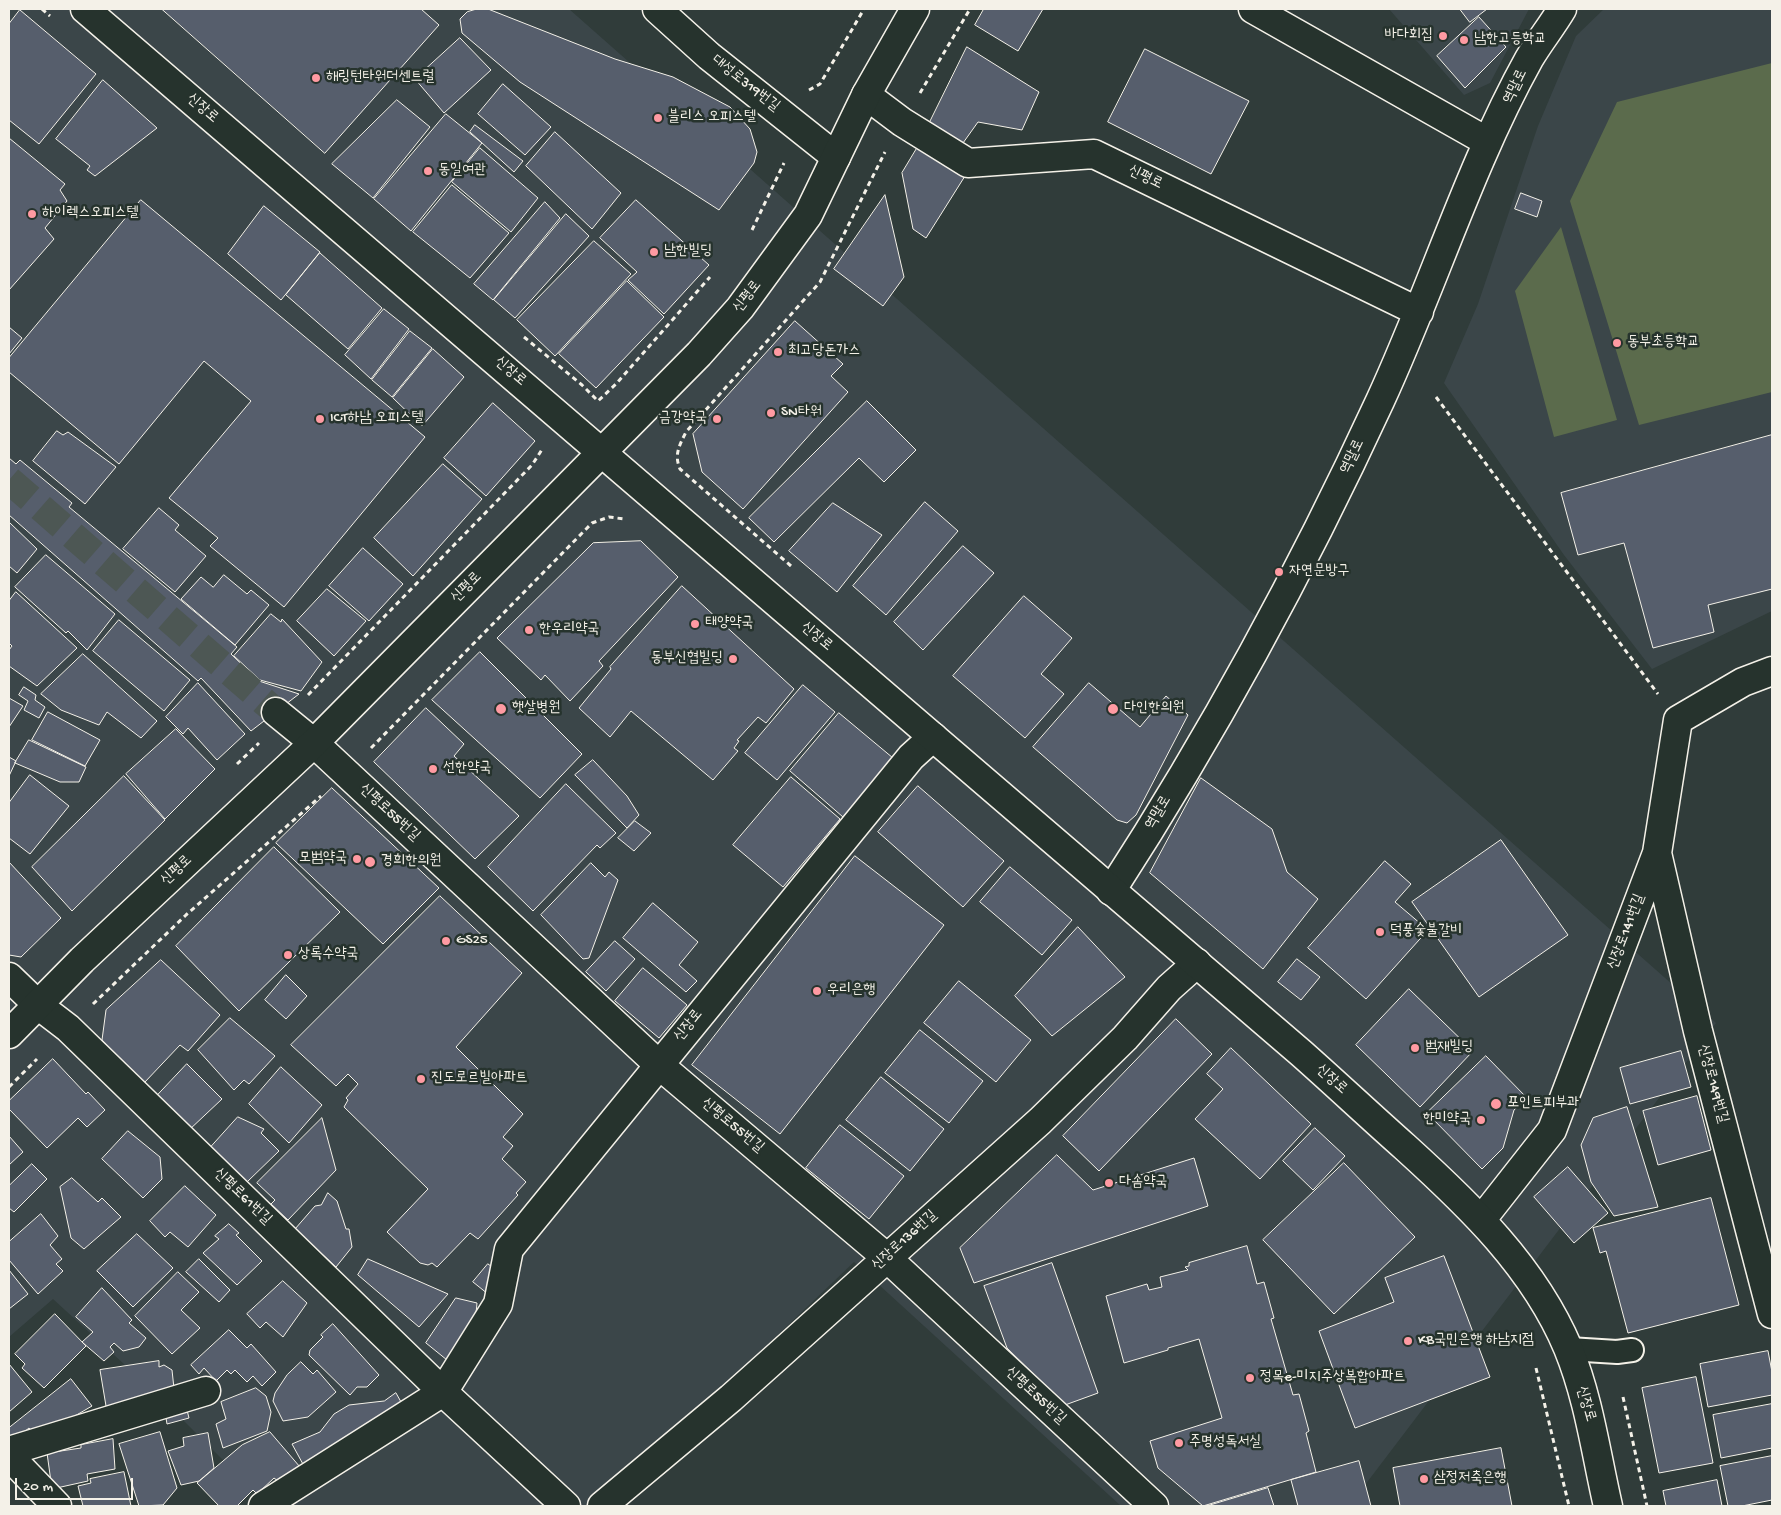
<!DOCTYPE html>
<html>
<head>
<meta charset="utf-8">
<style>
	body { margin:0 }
	#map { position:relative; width:1781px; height:1515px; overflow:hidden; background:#303c3a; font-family:"Gochi Hand",sans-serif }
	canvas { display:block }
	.frame { position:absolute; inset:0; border:10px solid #f4f1e8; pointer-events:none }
	.scale { position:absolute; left:15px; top:1478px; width:118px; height:22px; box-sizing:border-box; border:2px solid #f4f1e8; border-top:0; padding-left:6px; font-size:15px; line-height:18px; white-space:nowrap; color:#f4f1e8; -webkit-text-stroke:4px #26332d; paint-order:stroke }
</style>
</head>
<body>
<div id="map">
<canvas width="1781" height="1515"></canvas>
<div class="frame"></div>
<div class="scale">20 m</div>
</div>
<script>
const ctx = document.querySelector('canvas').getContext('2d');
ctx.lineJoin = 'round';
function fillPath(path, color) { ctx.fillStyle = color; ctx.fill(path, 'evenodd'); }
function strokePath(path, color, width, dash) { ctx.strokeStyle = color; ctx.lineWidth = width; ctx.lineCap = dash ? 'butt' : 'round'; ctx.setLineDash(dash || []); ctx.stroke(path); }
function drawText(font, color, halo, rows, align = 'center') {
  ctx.font = font + ' "Gochi Hand","Poor Story",sans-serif'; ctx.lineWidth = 5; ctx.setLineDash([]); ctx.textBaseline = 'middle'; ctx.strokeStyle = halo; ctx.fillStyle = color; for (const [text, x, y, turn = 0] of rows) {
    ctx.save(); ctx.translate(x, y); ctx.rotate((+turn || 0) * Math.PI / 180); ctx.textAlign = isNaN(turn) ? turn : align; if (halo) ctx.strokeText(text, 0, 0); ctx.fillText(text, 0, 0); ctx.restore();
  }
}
fillPath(new Path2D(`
	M9 9H569L1716 1023 1349 1506H1121L854 1262 599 1506H269L161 1398 53 1299 9 1337Z
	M1389 9H1529L1490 83 1464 95Z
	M1604 9H1772V611L1652 669 1564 555 1444 383 1478 304 1538 126 1576 36Z`), '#3b4649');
fillPath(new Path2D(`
	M1772 63V392L1639 425 1570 201 1617 102Z
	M1561 227 1617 420 1554 437 1515 291Z`), '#5b6b4c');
const building = new Path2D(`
	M162 9H421L439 25 325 153Z
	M477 9H488L615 59 673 77 730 107 750 129 757 152 754 163 719 210 520 82 462 33 460 19 467 12Z
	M984 9H1043L1018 51 975 25Z
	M1460 9H1487L1470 22Z
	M20 10 96 74 39 144 9 120V24Z
	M1479 17 1506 47 1465 88 1437 56Z
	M460 38 491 70 444 113 415 79Z
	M967 47 1039 92 1022 130 978 122 963 143 929 124Z
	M1145 49 1249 101 1211 174 1108 122Z
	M103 80 157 128 95 176 87 170 90 166 56 139Z
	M503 84 551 127 525 155 478 114Z
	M397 100 430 127 373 198 332 164Z
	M446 114 482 143 411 231 374 199Z
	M475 125 523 161 514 172 470 132Z
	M555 132 621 193 592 229 526 166Z
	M9 138 65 184 60 190 67 201 45 228 54 239 9 290Z
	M919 145 965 176 926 238 913 229 902 173Z
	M480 148 538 198 511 232 452 182Z
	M452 185 509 233 470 278 413 232Z
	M1521 193 1542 201 1537 217 1515 209Z
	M885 195 904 277 883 306 834 269Z
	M141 200 425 437 284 607 210 546 218 538 169 498 251 401 204 361 119 464 9 372V358Z
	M636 200 709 265 664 314 628 280 637 272 600 238Z
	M545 202 560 218 493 300 474 284Z
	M264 206 320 252 281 300 228 254Z
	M566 214 589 236 515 318 494 300Z
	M594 241 631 274 555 356 517 320Z
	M320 253 382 308 348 349 286 295Z
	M627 281 664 317 596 388 559 354Z
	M384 309 409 329 371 379 345 355Z
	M795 321 843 364 831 376 848 392 743 509 702 472 693 434Z
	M9 327 22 338 9 354Z
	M410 331 432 348 392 397 372 380Z
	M433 349 464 377 422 426 393 398Z
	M867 401 916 450 884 482 859 458 774 542 749 518Z
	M493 403 535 441 486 496 444 458Z
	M57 431 63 435 68 432 116 467 85 504 33 461Z
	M1772 435V589L1708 605 1714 632 1653 648 1624 543 1578 555 1561 493Z
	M9 458 16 464 20 460 72 503 69 507 237 647 231 654 259 681 299 694 251 731 201 678 198 681 9 515Z
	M443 464 482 499 413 576 374 538Z
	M925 502 958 531 886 615 853 586Z
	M833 503 882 535 837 592 789 551Z
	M159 508 179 525 175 530 206 556 175 592 123 549Z
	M9 522 37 549 17 573 9 566Z
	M641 541 678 577 599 661 603 666 570 701 545 675 541 680 497 638 593 543Z
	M963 546 994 573 923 650 894 622Z
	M363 548 403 584 369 621 329 586Z
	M46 555 115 614 87 650 68 631 66 633 15 587Z
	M224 575 247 594 251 590 269 605 235 645 181 599 201 577 213 587Z
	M682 586 794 689 766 723 758 717 737 740 739 741 734 748 738 751 713 780 631 711 610 737 579 708 611 669 610 667Z
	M327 589 366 621 334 656 297 621Z
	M16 592 77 648 37 686 9 666V650L12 646 9 643V601Z
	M1024 596 1072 638 1041 674 1064 694 1025 738 953 676Z
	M271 614 281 622 282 619 322 662 301 691 260 680 234 656Z
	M119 620 190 680 164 711 93 651Z
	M480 652 582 754 540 798 432 700Z
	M83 654 157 721 141 738 107 712 99 725 61 710 41 694Z
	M198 683 245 734 217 760 188 728 183 734 166 717Z
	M1089 683 1140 727 1166 696 1188 715 1136 815 1127 823 1117 820 1033 747Z
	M803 685 835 712 777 780 745 753Z
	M24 687 36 695 35 700 45 707 39 718 24 710 28 701 19 695Z
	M9 698 23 706 9 727Z
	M426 708 464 744 454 756 519 816 475 859 374 762Z
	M48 712 100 740 85 766 32 740Z
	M839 713 893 758 843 817 790 771Z
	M176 729 215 769 165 819 126 774Z
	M29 740 86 767 79 782H60L15 763Z
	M9 757 16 761 9 776Z
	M593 760 627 796 639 815 627 828 575 775Z
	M30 775 69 806 30 854 9 838V803Z
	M124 776 165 820 72 911 32 867Z
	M791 777 840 819 783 887 733 845Z
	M1201 778 1272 829 1287 872 1318 899 1263 969 1150 873Z
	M566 784 616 833 600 848 597 845 533 911 488 867Z
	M918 786 1004 861 963 907 878 832Z
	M332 788 439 888 383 944 276 843Z
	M635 821 651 833 634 851 618 838Z
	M1501 840 1568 935 1479 997 1412 902Z
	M274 847 340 912 239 1011 176 946Z
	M855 856 944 925 780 1134 692 1065Z
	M1385 861 1411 884 1395 902 1428 930 1366 999 1308 948Z
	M9 862 61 918 21 957 9 955Z
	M591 863 605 877 609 872 618 880 589 958 583 959 541 915Z
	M1010 867 1072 920 1042 955 980 902Z
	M440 896 522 973 456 1047 523 1114 503 1137 513 1146 502 1159 526 1182 516 1193 518 1195 478 1239 470 1233 437 1267 432 1263 428 1265 420 1263 387 1232 428 1189 344 1107 348 1100 346 1098 358 1084 348 1074 336 1086 291 1045Z
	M653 903 698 942 679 965 697 981 686 992 623 938Z
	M1078 927 1125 977 1052 1036 1015 996Z
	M615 941 635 959 606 991 586 972Z
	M1297 959 1320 977 1301 1000 1278 982Z
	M161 960 220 1015 188 1051 180 1045 144 1083 102 1040 106 1010Z
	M643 968 687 1005 659 1038 615 1001Z
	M286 975 307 996 286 1019 265 1000Z
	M959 981 1031 1040 996 1082 924 1023Z
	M1409 989 1473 1051 1420 1107 1356 1045Z
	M230 1018 275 1056 249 1084 244 1080 234 1090 198 1050Z
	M1176 1019 1212 1054 1099 1171 1063 1136Z
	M920 1030 983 1081 949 1123 885 1073Z
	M1231 1048 1311 1124 1260 1179 1195 1119 1223 1089 1207 1074Z
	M1681 1051 1691 1087 1630 1104 1620 1068Z
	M1486 1056 1527 1098 1514 1110 1503 1148 1482 1169 1427 1113Z
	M53 1059 86 1094 88 1092 105 1110 87 1127 78 1118 47 1148 9 1109V1101Z
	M187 1064 222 1099 188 1131 155 1098Z
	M281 1067 322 1105 289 1143 249 1104Z
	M881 1077 944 1129 910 1171 846 1120Z
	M1697 1096 1711 1150 1658 1165 1643 1111Z
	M1627 1107 1658 1207 1614 1216 1591 1182 1581 1145 1593 1118Z
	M238 1117 264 1129 261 1133 279 1151 247 1182 211 1147Z
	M322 1118 336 1170 288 1220 271 1204 275 1200 257 1183Z
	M840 1125 904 1176 869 1219 806 1168Z
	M1315 1128 1345 1156 1313 1190 1283 1161Z
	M128 1131 160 1157 162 1179 143 1198 102 1159Z
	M9 1136 23 1152 9 1165Z
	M1057 1155 1093 1190 1194 1158 1208 1206 974 1283 960 1248Z
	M1344 1163 1415 1237 1334 1314 1263 1240Z
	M32 1164 47 1179 14 1212 9 1208V1186Z
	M1568 1167 1608 1213 1574 1243 1534 1197Z
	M72 1178 98 1202 102 1198 121 1217 84 1249 71 1238 60 1187Z
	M185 1186 216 1215 188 1247 170 1232 165 1237 150 1221Z
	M328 1193 337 1201 346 1229H349L352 1247 336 1267 295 1229 315 1206 321 1205Z
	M1711 1198 1739 1305 1628 1333 1606 1251 1600 1253 1593 1228Z
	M41 1214 58 1236 50 1245 62 1259 56 1264 63 1271 38 1294 9 1260V1242Z
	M229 1224 239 1233 236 1235 262 1261 237 1285 203 1253 219 1239 215 1236Z
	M137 1234 173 1268 133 1307 97 1271Z
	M1247 1246 1257 1284 1264 1282 1274 1318 1271 1319 1293 1395 1299 1394 1309 1431 1306 1433 1316 1472 1203 1506 1158 1468 1150 1441 1222 1418 1199 1339 1168 1348V1350L1124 1363 1106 1296 1147 1284 1149 1290 1162 1287 1160 1277 1188 1270 1185 1267 1189 1266V1263Z
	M1444 1256 1490 1377 1355 1428 1319 1331 1394 1302 1385 1278Z
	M199 1259 230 1290 219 1302 186 1272Z
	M368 1259 448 1294 419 1327 358 1275Z
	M1052 1263 1098 1393 1065 1405 1007 1348 984 1286Z
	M488 1264 502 1274 493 1298 473 1282Z
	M9 1270 28 1294 9 1309Z
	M178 1272 199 1292 181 1310 200 1328 172 1354 135 1316Z
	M283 1281 307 1303 283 1337 266 1322 260 1328 247 1314Z
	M102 1288 132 1320 129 1323 146 1338 139 1347 123 1351 114 1343 110 1347 114 1352 104 1361 82 1342 93 1332 76 1317Z
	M456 1298 477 1303 475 1324 447 1360 426 1343Z
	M55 1314 86 1346 44 1388 22 1368 25 1364 15 1354Z
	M333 1324 379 1375 367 1387H357L350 1395 309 1355 310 1350 323 1337 321 1335Z
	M229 1330 247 1348 251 1344 276 1372 262 1386 253 1376 247 1382 235 1370 231 1374 227 1370 216 1381 204 1368 199 1374 191 1365Z
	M1768 1351 1772 1372V1395L1708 1407 1700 1364Z
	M159 1361V1367L164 1365 172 1370 175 1398 107 1412 100 1370Z
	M301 1362 313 1374 317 1370 336 1392 308 1417 283 1421 273 1401 275 1393 287 1375Z
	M9 1364 32 1392 9 1412Z
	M1696 1377 1713 1463 1659 1473 1642 1388Z
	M71 1379 92 1406 49 1431 34 1434 29 1428 13 1441 9 1440V1428Z
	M256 1388 266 1396 271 1412 267 1431 223 1448 216 1424 226 1419 221 1402Z
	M396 1393 405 1409 304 1466 292 1444 320 1432 334 1414 349 1405 384 1401Z
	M1772 1404V1448L1721 1458 1713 1415Z
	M186 1406 189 1418 167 1424 165 1412Z
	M160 1432 177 1488 163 1505 139 1506 119 1444Z
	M270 1432 300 1467 282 1484 274 1478 257 1494 253 1490 237 1506H219L197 1483 242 1445Z
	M208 1433 214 1468 199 1481 181 1485 168 1451 184 1446 183 1438Z
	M113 1439 115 1469 87 1474 88 1481 52 1489 47 1453 81 1448V1445Z
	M1501 1448 1512 1506H1400L1393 1468Z
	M1772 1456V1500L1742 1506H1728L1720 1466Z
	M1359 1461 1371 1506H1298L1291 1480Z
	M124 1472 131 1506H83L78 1486 91 1483 90 1479Z
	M1717 1480 1722 1506H1666L1663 1491Z
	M1268 1488 1274 1506H1207Z`);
fillPath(building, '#565e6c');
strokePath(building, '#f4f1e8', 1);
strokePath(new Path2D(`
	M9 480 276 712`), '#4d5754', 28, [28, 14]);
const service = new Path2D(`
	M1569 1349 1617 1352 1632 1350`);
const minor = new Path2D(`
	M657 9 709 56 836 157
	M1253 9 1488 142
	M866 95 902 122 968 163 1094 154 1419 312
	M276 712 314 743 658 1064 886 1257 1154 1506
	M1657 853 1698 1031 1772 1314
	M1111 891C1212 735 1302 570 1380 401 1432 289 1469 167 1529 59 1539 42 1552 26 1562 9
	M9 977 38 1005 68 1028 443 1392 566 1506
	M1482 1219 1552 1130 1657 853 1678 720 1743 682 1772 671
	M9 1451 206 1391
	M9 1456 57 1506
	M263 1506 443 1392 498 1304 509 1249 911 757 933 737
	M602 1506 731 1398 1040 1121 1125 1038 1169 988 1197 963`);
const tertiary = new Path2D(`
	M85 9 1301 1053C1336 1084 1370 1116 1405 1147 1469 1205 1534 1267 1568 1348 1589 1399 1596 1454 1608 1506
	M9 1034 82 960 314 743 699 354 740 308 808 215 866 95 915 9`);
strokePath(service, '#f4f1e8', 26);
strokePath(minor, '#f4f1e8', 31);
strokePath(tertiary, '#f4f1e8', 31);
strokePath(new Path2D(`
	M42 9 50 16
	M809 90 820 84 864 9
	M920 93 970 9
	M752 230 784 163
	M524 337 582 385 598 401 616 384 710 277
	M1436 397 1658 694
	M791 566 680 469C674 455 679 446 686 432L820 282 885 152
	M308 695 532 465 543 448
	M371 748 592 523 609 517 624 519
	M237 764 259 743
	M93 1004 186 915 321 796
	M9 1087 37 1059
	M1536 1368 1569 1506
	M1623 1397 1647 1506`), '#f4f1e8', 3, [5, 4]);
strokePath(service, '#26332d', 22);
strokePath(minor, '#26332d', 28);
strokePath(tertiary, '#26332d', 28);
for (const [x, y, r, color] of [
	[1443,36,5,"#ff9aa2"],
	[1464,40,5,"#ff9aa2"],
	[316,78,5,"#ff9aa2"],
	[658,118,5,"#ff9aa2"],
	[428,171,5,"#ff9aa2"],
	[32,214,5,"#ff9aa2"],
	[654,252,5,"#ff9aa2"],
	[1617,343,5,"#ff9aa2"],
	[778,352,5,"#ff9aa2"],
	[771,413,5,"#ff9aa2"],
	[320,419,5,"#ff9aa2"],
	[717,419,5,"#ff9aa2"],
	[1279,572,5,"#ff9aa2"],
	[695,624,5,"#ff9aa2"],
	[529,630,5,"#ff9aa2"],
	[733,659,5,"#ff9aa2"],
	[501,709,6,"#ff9aa2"],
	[1113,709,6,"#ff9aa2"],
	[433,769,5,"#ff9aa2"],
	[357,859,5,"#ff9aa2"],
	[370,862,6,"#ff9aa2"],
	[1380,932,5,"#ff9aa2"],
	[446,941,5,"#ff9aa2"],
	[288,955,5,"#ff9aa2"],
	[817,991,5,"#ff9aa2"],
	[1415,1048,5,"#ff9aa2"],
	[421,1079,5,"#ff9aa2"],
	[1496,1104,6,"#ff9aa2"],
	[1481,1120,5,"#ff9aa2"],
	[1109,1183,5,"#ff9aa2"],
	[1408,1341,5,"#ff9aa2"],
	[1250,1378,5,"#ff9aa2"],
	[1179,1443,5,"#ff9aa2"],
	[1424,1479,5,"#ff9aa2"]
]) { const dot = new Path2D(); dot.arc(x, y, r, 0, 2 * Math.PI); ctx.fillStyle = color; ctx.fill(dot); strokePath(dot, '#26332d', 2); }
drawText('15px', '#f4f1e8', '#26332d', [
	["바다회집",1433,36,"right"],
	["남한고등학교",1474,40],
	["해링턴타워더센트럴",326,78],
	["블리스 오피스텔",668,118],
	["동일여관",438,171],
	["하이렉스오피스텔",42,214],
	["남한빌딩",664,252],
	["동부초등학교",1627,343],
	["최고당돈가스",788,352],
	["SN타워",781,413],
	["ICT하남 오피스텔",330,419],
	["금강약국",707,419,"right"],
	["자연문방구",1289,572],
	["태양약국",705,624],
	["한우리약국",539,630],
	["동부신협빌딩",723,659,"right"],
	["햇살병원",512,709],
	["다인한의원",1124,709],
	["선한약국",443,769],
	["모범약국",347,859,"right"],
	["경희한의원",381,862],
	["덕풍숯불갈비",1390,932],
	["GS25",456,941],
	["상록수약국",298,955],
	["우리은행",827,991],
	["범재빌딩",1425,1048],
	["진도로르빌아파트",431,1079],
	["포인트피부과",1507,1104],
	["한미약국",1471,1120,"right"],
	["다솜약국",1119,1183],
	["KB국민은행 하남지점",1418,1341],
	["정목e-미지주상복합아파트",1260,1378],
	["주명성독서실",1189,1443],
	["삼정저축은행",1434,1479]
], 'left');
drawText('15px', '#f4f1e8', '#26332d', [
	["대성로319번길",745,84,38],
	["역말로",1516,87,-64],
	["신장로",202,109,41],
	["신평로",1145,178,26],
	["신평로",748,297,-52],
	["신장로",510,372,41],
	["역말로",1353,457,-64],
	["신평로",467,588,-45],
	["신장로",816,637,40],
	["신평로55번길",389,813,43],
	["역말로",1159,813,-59],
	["신평로",177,871,-43],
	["신장로141번길",1627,932,-69],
	["신장로",689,1026,-51],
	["신장로",1331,1080,42],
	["신장로149번길",1712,1084,75],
	["신평로55번길",732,1126,40],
	["신평로61번길",242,1197,44],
	["신장로136번길",905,1241,-42],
	["신평로55번길",1035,1396,43],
	["신장로",1585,1404,74]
]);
</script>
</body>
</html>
